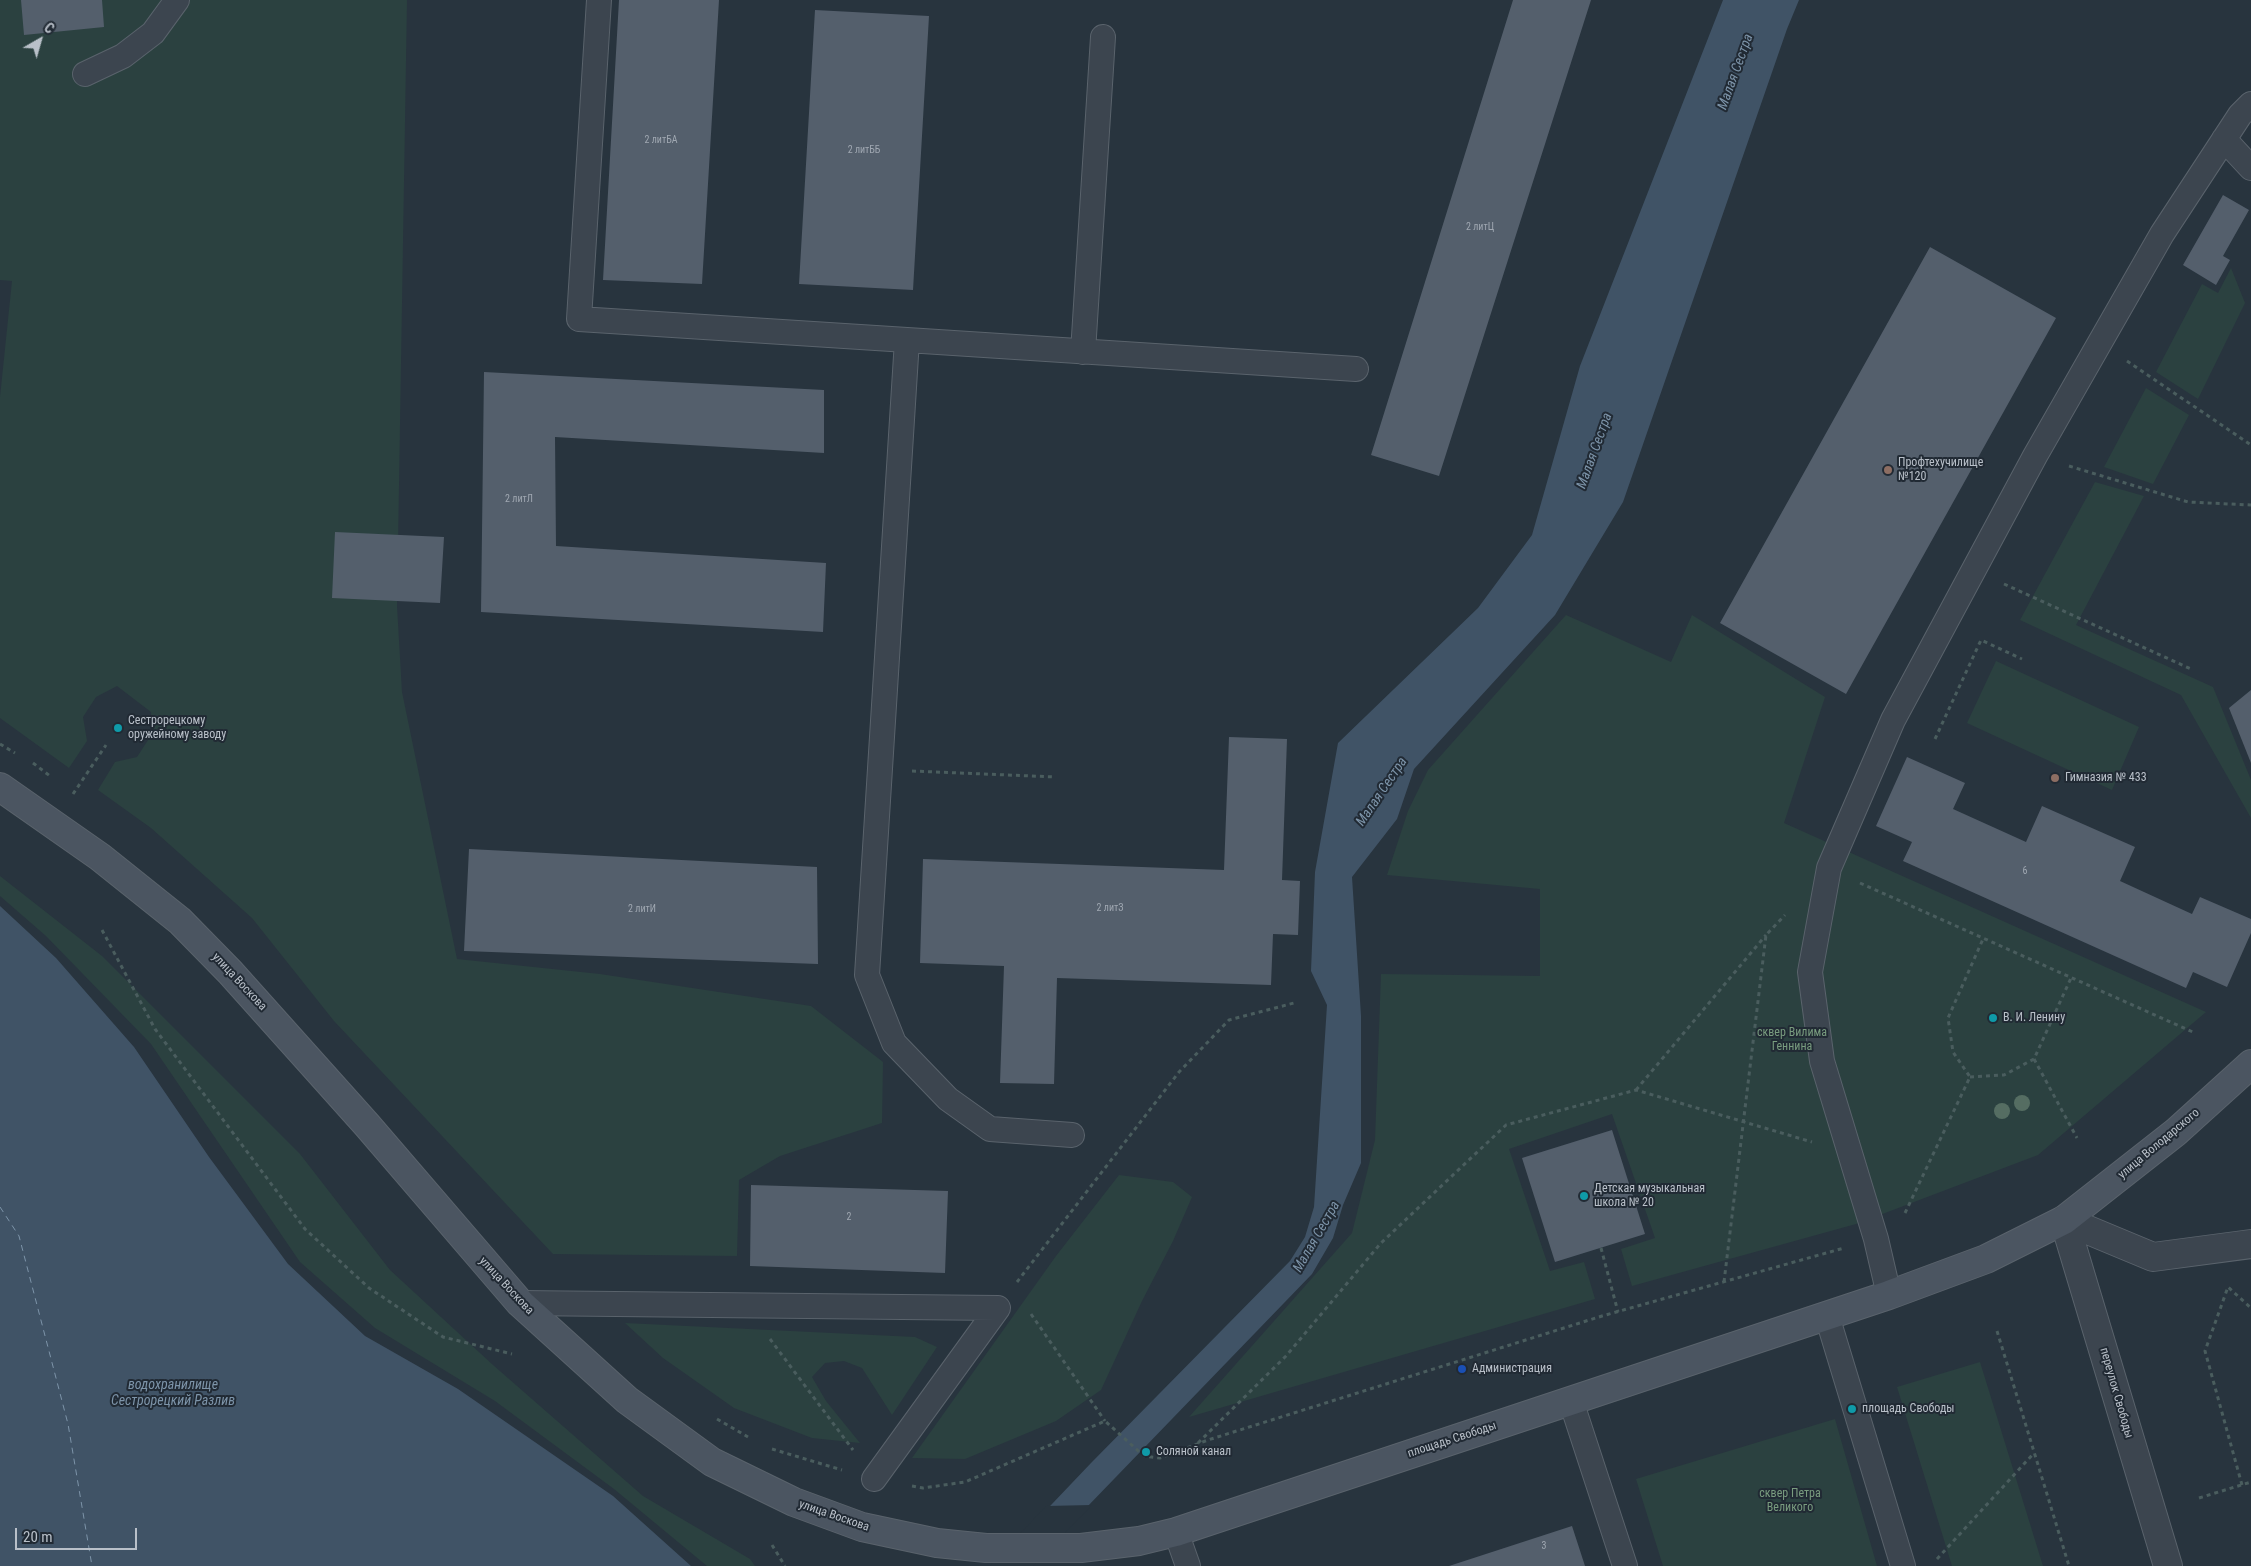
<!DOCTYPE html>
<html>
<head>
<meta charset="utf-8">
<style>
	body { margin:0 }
	#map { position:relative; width:2251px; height:1566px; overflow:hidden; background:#28343e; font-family:"Roboto Condensed",sans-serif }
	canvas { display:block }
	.north { position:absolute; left:15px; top:15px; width:50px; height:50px; -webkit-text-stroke:4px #212a34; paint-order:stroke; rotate:38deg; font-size:14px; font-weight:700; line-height:20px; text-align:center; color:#b9c0c9 }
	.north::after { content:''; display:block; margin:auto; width:18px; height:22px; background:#b9c0c9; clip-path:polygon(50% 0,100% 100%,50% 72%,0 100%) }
	.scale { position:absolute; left:15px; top:1528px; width:122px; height:22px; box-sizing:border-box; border:2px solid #b9c0c9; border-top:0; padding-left:6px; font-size:15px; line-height:18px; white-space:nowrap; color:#b9c0c9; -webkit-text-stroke:4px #212a34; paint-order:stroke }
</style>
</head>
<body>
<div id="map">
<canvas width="2251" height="1566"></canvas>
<div class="north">С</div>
<div class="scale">20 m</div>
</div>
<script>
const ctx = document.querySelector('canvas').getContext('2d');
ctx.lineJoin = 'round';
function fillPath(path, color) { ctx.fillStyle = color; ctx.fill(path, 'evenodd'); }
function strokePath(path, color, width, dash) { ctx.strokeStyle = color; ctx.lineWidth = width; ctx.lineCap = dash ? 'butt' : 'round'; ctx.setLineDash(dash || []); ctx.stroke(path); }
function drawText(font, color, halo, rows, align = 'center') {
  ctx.font = font + ' "Roboto Condensed",sans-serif'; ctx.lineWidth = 4; ctx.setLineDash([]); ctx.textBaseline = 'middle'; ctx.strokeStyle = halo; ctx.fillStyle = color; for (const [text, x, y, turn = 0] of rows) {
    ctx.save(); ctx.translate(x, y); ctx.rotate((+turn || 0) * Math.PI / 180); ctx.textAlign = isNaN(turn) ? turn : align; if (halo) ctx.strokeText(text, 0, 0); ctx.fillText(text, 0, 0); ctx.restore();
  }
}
fillPath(new Path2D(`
	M0 0H407L397 606 402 692 457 959 600 974 811 1006 883 1062 882 1123 780 1156 739 1180 737 1256 553 1254 334 1021 252 918 151 828 98 790 115 762 137 757 152 734 151 712 117 686 96 697 83 717 87 741 69 768 0 718V397L12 281 0 280Z
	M2231 268 2245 303 2198 399 2156 372 2202 284 2218 293Z
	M2146 388 2189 415 2153 484 2104 467Z
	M2095 482 2144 496 2076 625 2213 687 2251 780V818L2181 695 2020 620Z
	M1566 615 1671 662 1692 615 1825 697 1784 823 2206 1012 2038 1155 1856 1224 1632 1286 1621 1249 1655 1238 1612 1114 1509 1149 1550 1271 1584 1262 1595 1299 1189 1417 1352 1233 1375 1140 1381 974 1540 976V889L1387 875 1408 811 1428 770Z
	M1996 661 2139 727 2112 790 1967 723Z
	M0 876 102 956 300 1154 390 1270 493 1365 643 1496 750 1559 755 1566H707L614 1489 495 1401 375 1328 300 1262 151 1044 46 936 0 896Z
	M1119 1175 1173 1182 1192 1197 1173 1241 1142 1301 1101 1390 1056 1421 965 1459 912 1458 1056 1256Z
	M625 1323 915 1337 937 1347 892 1415 862 1368 844 1361 825 1363 812 1377 826 1401 860 1443 812 1438 734 1408 663 1358Z
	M1980 1362 2043 1566H1952L1897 1387Z
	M1835 1419 1877 1566H1663L1636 1479Z`), '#2b4140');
fillPath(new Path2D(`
	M1723 0H1799L1787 29 1623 502 1555 615 1414 769 1397 819 1352 877 1361 1016V1163L1343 1205 1333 1238 1312 1274 1030 1566H993L1091 1463 1290 1261 1305 1237 1314 1207 1327 1005 1311 971 1315 872 1338 743 1478 608 1532 535 1580 366Z
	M0 906 56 958 134 1047 209 1157 288 1264 365 1336 458 1389 613 1496 691 1566H0Z`), '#405366');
fillPath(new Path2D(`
	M1092 1505 1033 1566H990L1046 1506Z`), '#28343e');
strokePath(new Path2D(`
	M0 1207 19 1236 68 1424 92 1566`), '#7d94a9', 1, [6, 5]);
fillPath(new Path2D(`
	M21 0H102L104 27 24 35Z
	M619 0H719L702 284 603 280Z
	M1513 0H1591L1439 476 1371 455Z
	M815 10 929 16 913 290 799 284Z
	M2223 195 2249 210 2223 256 2230 260 2216 285 2183 265Z
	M1930 247 2056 318 1846 694 1720 623Z
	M484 372 824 390V453L555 437 556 546 826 563 823 632 481 612Z
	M335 532 444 537 440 603 332 598Z
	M2251 690V763L2229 708Z
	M1229 737 1287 739 1282 880 1300 881 1298 935 1273 934 1271 985 1057 978 1054 1084 1000 1083 1004 966 920 963 923 859 1224 870Z
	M1907 757 1965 783 1953 809 2026 842 2042 806 2135 847 2120 881 2192 914 2200 897 2251 919V933L2227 987 2193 972 2186 988 1903 861 1912 842 1876 826Z
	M469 849 817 867 818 964 464 951Z
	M1612 1130 1645 1234 1555 1262 1522 1158Z
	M751 1185 948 1191 945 1273 750 1266Z
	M1572 1526 1585 1566H1449Z`), '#545f6c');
const service = new Path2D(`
	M599 0 579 319 907 340 867 975 894 1043 948 1099 990 1129 1072 1135
	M85 74 123 56 153 33 177 0
	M2224 139 2251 168
	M907 340 1356 369
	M1083 352 1103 37
	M1889 1295 1876 1239 1822 1061 1810 972 1829 868 1893 720 2035 456 2162 234 2240 115 2251 104
	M520 1303 998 1308 874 1479
	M1827 1316 1903 1566
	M1571 1401 1625 1566
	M1176 1532 1188 1566`);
const minor = new Path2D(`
	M2064 1220 2168 1566
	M2064 1220 2153 1257 2251 1244`);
const secondary = new Path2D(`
	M0 787 100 857 180 921 230 972 367 1125 520 1303 627 1400 712 1462 794 1502 862 1527 937 1543 986 1548H1081L1139 1541 1176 1532 1889 1295 1986 1259 2064 1220 2176 1132 2251 1064`);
strokePath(service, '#5a636c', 26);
strokePath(minor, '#5a636c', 30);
strokePath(secondary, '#5a636c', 30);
strokePath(new Path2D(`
	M2127 361 2251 445
	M2069 466 2188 502 2251 505
	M2004 584 2191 669
	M1935 739 1981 640 2022 659
	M0 744 15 753
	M33 763 50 776
	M912 771 1055 777
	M73 794 106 745
	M1860 883 2195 1033
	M102 930 155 1029 305 1229 369 1288 443 1337 512 1354
	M2034 1059 2077 1138
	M1970 1077 2004 1075 2034 1059 2071 978
	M1636 1090 1766 935
	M1905 1213 1970 1077 1953 1052 1948 1018 1983 939
	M1601 1248 1618 1312
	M1017 1282 1179 1072 1229 1020 1294 1003
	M1724 1282 1766 935 1785 915
	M1031 1314 1105 1421
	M1997 1331 2069 1566
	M770 1339 853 1450
	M717 1419 748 1437
	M1198 1443 1286 1356 1381 1243 1506 1125 1636 1090 1812 1142
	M772 1449 842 1470
	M2242 1485 2205 1351 2228 1287 2251 1308
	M912 1486 923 1488 965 1482 1105 1421 1144 1456 1160 1458 1208 1440 1602 1316 1844 1248
	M2199 1498 2251 1482
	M772 1545 785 1566
	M1937 1559 2034 1453`), '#4a5d5e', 3, [4, 4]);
strokePath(service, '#3c454f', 24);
strokePath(minor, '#3c454f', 28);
strokePath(secondary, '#4b5561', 28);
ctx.fillStyle = '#556d62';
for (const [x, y] of [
	[2022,1103],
	[2002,1111]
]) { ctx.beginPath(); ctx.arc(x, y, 8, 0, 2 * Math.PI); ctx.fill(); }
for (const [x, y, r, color] of [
	[1888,470,5,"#8d6e63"],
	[118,728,5,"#0f9aa8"],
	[2055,778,5,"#8d6e63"],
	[1993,1018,5,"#0f9aa8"],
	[1584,1196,5,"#0f9aa8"],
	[1462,1369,5,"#1a4fb4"],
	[1852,1409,5,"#0f9aa8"],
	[1146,1452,5,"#0f9aa8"]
]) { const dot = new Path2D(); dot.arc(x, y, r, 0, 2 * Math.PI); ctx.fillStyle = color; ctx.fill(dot); strokePath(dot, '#212a34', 2); }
drawText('10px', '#a0a8b2', null, [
	["2 литБА",661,140],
	["2 литББ",864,150],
	["2 литЦ",1480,227],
	["2 литЛ",519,499],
	["6",2025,871],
	["2 литЗ",1110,908],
	["2 литИ",642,909],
	["2",849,1217],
	["3",1544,1546]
]);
drawText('12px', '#b9c0c9', '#212a34', [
	["Профтехучилище",1898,463],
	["№120",1898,477],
	["Сестрорецкому",128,721],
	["оружейному заводу",128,735],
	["Гимназия № 433",2065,778],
	["В. И. Ленину",2003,1018],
	["Детская музыкальная",1594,1189],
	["школа № 20",1594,1203],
	["Администрация",1472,1369],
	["площадь Свободы",1862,1409],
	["Соляной канал",1156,1452]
], 'left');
drawText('12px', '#b9c0c9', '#212a34', [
	["улица Воскова",239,982,47],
	["улица Володарского",2159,1144,-40],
	["улица Воскова",506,1286,47],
	["переулок Свободы",2116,1393,74],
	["площадь Свободы",1452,1440,-18],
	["улица Воскова",834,1516,19]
]);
drawText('12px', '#799c7f', '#212a34', [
	["сквер Вилима",1792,1033],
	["Геннина",1792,1047],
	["сквер Петра",1790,1494],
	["Великого",1790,1508]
]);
drawText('italic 14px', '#7d94a9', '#212a34', [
	["Малая Сестра",1736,72,-70],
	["Малая Сестра",1595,451,-70],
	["Малая Сестра",1382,792,-56],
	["Малая Сестра",1317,1237,-60],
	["водохранилище",173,1385],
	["Сестрорецкий Разлив",173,1401]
]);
</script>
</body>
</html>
